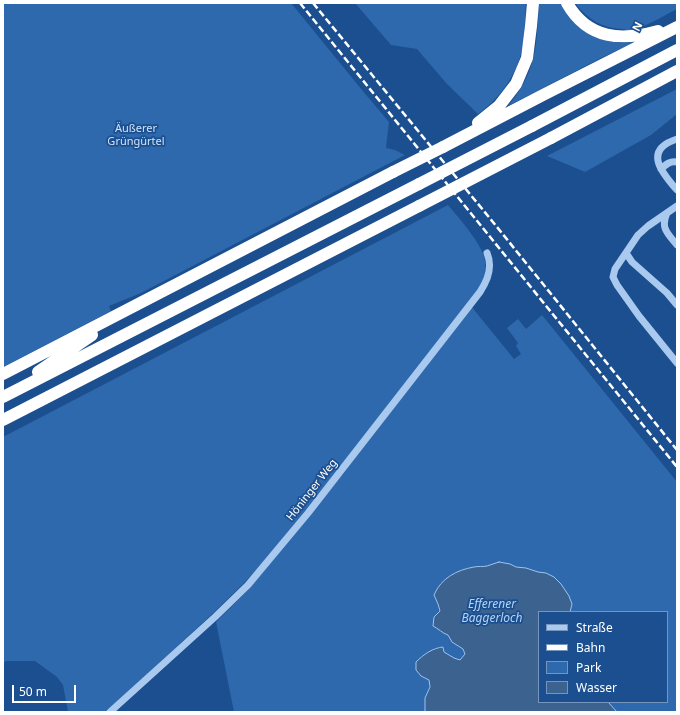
<!DOCTYPE html>
<html>
<head>
<meta charset="utf-8">
<style>
	body { margin:0 }
	#map { position:relative; width:680px; height:715px; overflow:hidden; background:#1b4f8f; font-family:"Noto Sans",sans-serif }
	canvas { display:block }
	.frame { position:absolute; inset:0; border:4px solid #fff; pointer-events:none }
	.legend { position:absolute; left:538px; top:611px; width:130px; height:92px; box-sizing:border-box; background:#1b4f8f; border:1px solid #7695bc; margin:0; padding:5px 7px; list-style:none; font-size:12px; color:#fff }
	.legend li { display:flex; align-items:center; gap:8px; height:20px }
	.legend b { width:20px; border:1px solid #7695bc }
	.north { position:absolute; left:628px; top:12px; width:40px; height:40px; -webkit-text-stroke:3px #1b4f8f; paint-order:stroke; rotate:297deg; font-size:11px; font-weight:700; line-height:16px; text-align:center; color:#fff }
	.north::after { content:''; display:block; margin:auto; width:14px; height:18px; background:#fff; clip-path:polygon(50% 0,100% 100%,50% 72%,0 100%) }
	.scale { position:absolute; left:12px; top:685px; width:64px; height:18px; box-sizing:border-box; border:2px solid #fff; border-top:0; padding-left:5px; font-size:12px; line-height:14px; white-space:nowrap; color:#fff; -webkit-text-stroke:3px #1b4f8f; paint-order:stroke }
</style>
</head>
<body>
<div id="map">
<canvas width="680" height="715"></canvas>
<div class="frame"></div>
<ul class="legend">
<li><b style="height:5px;background:#a9c9ee"></b>Straße</li>
<li><b style="height:5px;background:#fff"></b>Bahn</li>
<li><b style="height:11px;background:#2e69ad"></b>Park</li>
<li><b style="height:11px;background:#3c6290"></b>Wasser</li>
</ul>
<div class="north">N</div>
<div class="scale">50 m</div>
</div>
<script>
const ctx = document.querySelector('canvas').getContext('2d');
ctx.lineJoin = 'round';
function fillPath(path, color) { ctx.fillStyle = color; ctx.fill(path, 'evenodd'); }
function strokePath(path, color, width, dash) { ctx.strokeStyle = color; ctx.lineWidth = width; ctx.lineCap = dash ? 'butt' : 'round'; ctx.setLineDash(dash || []); ctx.stroke(path); }
function drawText(font, color, halo, rows, align = 'center') {
  ctx.font = font + ' "Noto Sans",sans-serif'; ctx.lineWidth = 3.5; ctx.setLineDash([]); ctx.textBaseline = 'middle'; ctx.strokeStyle = halo; ctx.fillStyle = color; for (const [text, x, y, turn = 0] of rows) {
    ctx.save(); ctx.translate(x, y); ctx.rotate((+turn || 0) * Math.PI / 180); ctx.textAlign = isNaN(turn) ? turn : align; if (halo) ctx.strokeText(text, 0, 0); ctx.fillText(text, 0, 0); ctx.restore();
  }
}
fillPath(new Path2D(`
	M3 3H291L362 90 389 122 386 148 395 150 405 155 141 293 109 306 111 311 3 367Z
	M355 3H526C525 18 525 34 522 49 517 75 499 99 478 114L447 84 417 49 391 45Z
	M539 3H562L609 41 620 43 635 42 603 57 508 106C514 98 520 91 524 82 538 58 537 30 539 3Z
	M575 3H677V9C665 15 644 28 631 30 629 30 625 30 622 29 601 28 588 19 575 3Z
	M677 89V114L651 135 585 172 547 156Z
	M448 205C458 217 485 247 485 262 486 272 483 281 479 290L340 467 262 564 245 582 210 616 116 703 105 712H68L63 685 57 677 35 661H7L3 662V437Z
	M471 306 514 359 521 354 516 346 518 343 507 328 518 319 526 329 542 315 677 482V712H617L608 702H667V612H570L572 604 546 573 538 572 526 568 516 567 510 564 499 562 488 566 474 567 457 573 448 577 434 595C441 610 440 611 433 626 439 629 442 633 448 635L452 642 463 649 465 654 461 660 454 658 444 652 443 647 436 648 421 657V676L429 680 430 687 425 698V712H234L216 622 247 591 264 571 346 470Z`), '#2e69ad');
const water = new Path2D(`
	M499 562 510 564 516 567 526 568 538 572 546 573 554 577 561 584 569 596 572 604 570 612H539V702H608L617 712H425V698L430 687 429 680 421 676 416 670V662C424 654 433 648 443 647L444 652 454 658 460 660 465 654 463 649 452 642 448 635C442 633 439 629 433 626L434 617 440 611 438 604 434 595C441 578 457 570 474 567 478 566 483 567 487 566 491 565 495 563 499 562Z`);
fillPath(water, '#3c6290');
strokePath(water, '#9cc4f0', 1);
strokePath(new Path2D(`
	M677 139C643 150 661 172 677 190
	M661 169C666 164 670 161 677 162
	M677 206 648 226 638 235 615 269 613 277 617 285 639 316 677 363
	M667 213C660 228 668 234 677 245
	M626 253 632 262 667 293 677 305
	M110 712 215 617 248 585 308 513 480 292C488 280 493 267 487 253`), '#a9c9ee', 7);
strokePath(new Path2D(`
	M567 3C588 40 622 41 658 31
	M478 123 499 106 516 84 527 58 531 26 533 3
	M532 126 677 50
	M551 138 677 71
	M443 147 543 95 677 27
	M38 372 92 335
	M3 374 393 172
	M3 397 419 184
	M3 420 419 206`), '#fff', 12);
strokePath(new Path2D(`
	M300 3 677 467
	M313 3 497 227 677 450`), '#fff', 2.5, [7, 3]);
strokePath(new Path2D(`
	M393 172 443 147
	M419 184 532 126
	M419 206 551 138`), '#fff', 12);
drawText('11px', '#cfe3fa', '#1b4f8f', [
	["Äußerer",136,129],
	["Grüngürtel",136,142]
]);
drawText('11px', '#fff', '#1b4f8f', [
	["Höninger Weg",312,490,-52]
]);
drawText('italic 12px', '#b5d3f5', '#1b4f8f', [
	["Efferener",492,605],
	["Baggerloch",492,619]
]);
</script>
</body>
</html>
